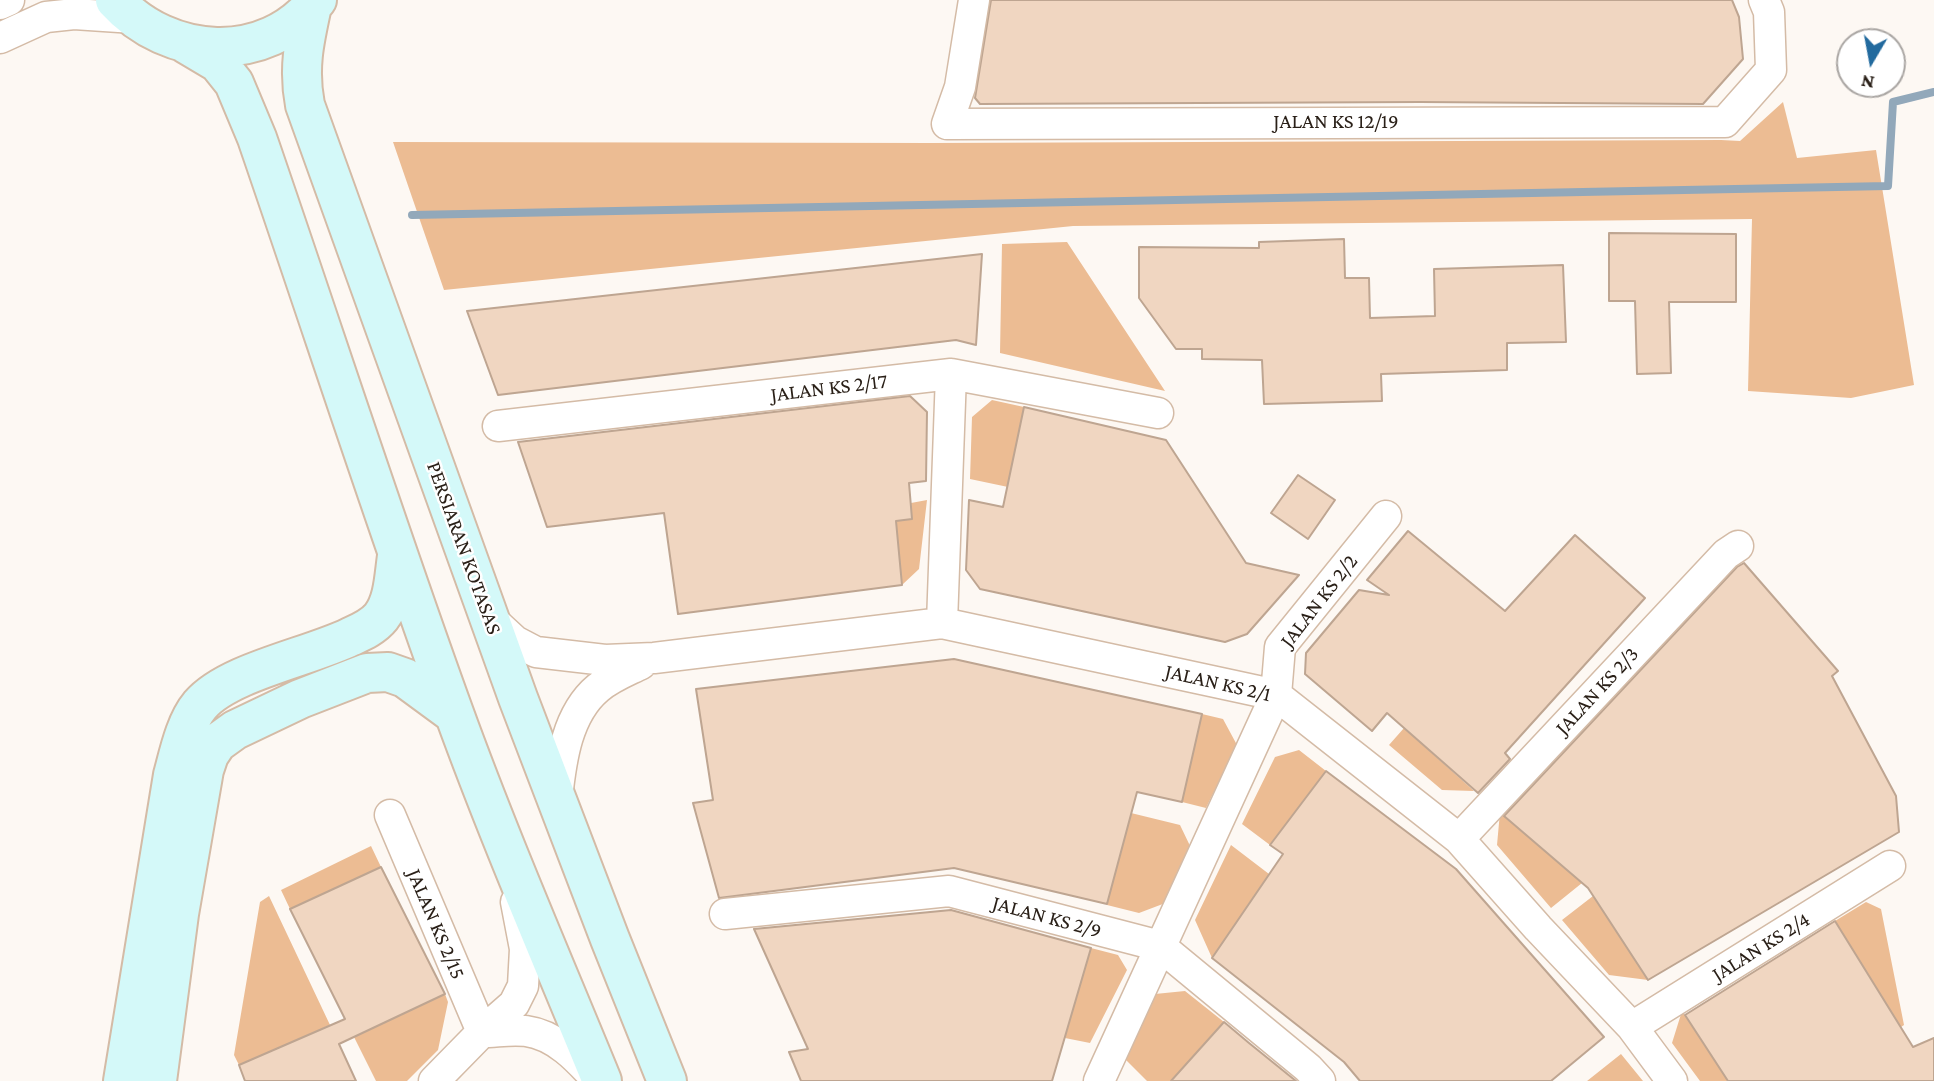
<!DOCTYPE html>
<html>
<head>
<meta charset="utf-8">
<style>
	body { margin:0 }
	#map { position:relative; width:1934px; height:1081px; overflow:hidden; background:#fdf8f3; font-family:"Crimson Pro",serif }
	canvas { display:block }
	.north { position:absolute; left:1836px; top:28px; width:70px; height:70px; box-sizing:border-box; background:#fff; border:2px solid #aaa6a3; border-radius:50%; rotate:190deg; font-size:19px; font-weight:700; line-height:28px; text-align:center; color:#2a2018 }
	.north::after { content:''; display:block; margin:auto; width:24px; height:32px; background:#226a9e; clip-path:polygon(50% 0,100% 100%,50% 72%,0 100%) }
</style>
</head>
<body>
<div id="map">
<canvas width="1934" height="1081"></canvas>
<div class="north">N</div>
</div>
<script>
const ctx = document.querySelector('canvas').getContext('2d');
ctx.lineJoin = 'round';
function fillPath(path, color) { ctx.fillStyle = color; ctx.fill(path, 'evenodd'); }
function strokePath(path, color, width, dash) { ctx.strokeStyle = color; ctx.lineWidth = width; ctx.lineCap = dash ? 'butt' : 'round'; ctx.setLineDash(dash || []); ctx.stroke(path); }
function drawText(font, color, halo, rows, align = 'center') {
  ctx.font = font + ' "Crimson Pro",serif'; ctx.lineWidth = 5; ctx.setLineDash([]); ctx.textBaseline = 'middle'; ctx.strokeStyle = halo; ctx.fillStyle = color; for (const [text, x, y, turn = 0] of rows) {
    ctx.save(); ctx.translate(x, y); ctx.rotate((+turn || 0) * Math.PI / 180); ctx.textAlign = isNaN(turn) ? turn : align; if (halo) ctx.strokeText(text, 0, 0); ctx.fillText(text, 0, 0); ctx.restore();
  }
}
fillPath(new Path2D(`
	M1783 102 1797 158 1876 150 1914 385 1851 398 1748 391 1752 219 1073 226 444 290 393 142 932 143 1721 140 1740 141Z
	M1067 242 1165 391 1000 353 1002 244Z
	M992 400 1024 407 1008 487 970 479 972 417Z
	M927 500 919 569 902 585 896 521 912 519 911 503Z
	M1202 714 1223 719 1237 745 1206 808 1182 802Z
	M1404 728 1474 791 1442 790 1389 745Z
	M1299 750 1326 771 1270 845 1242 824 1275 757Z
	M1500 812 1582 883 1551 908 1497 845Z
	M1131 813 1180 825 1192 850 1168 902 1139 913 1107 905Z
	M1231 845 1269 874 1212 958 1195 920Z
	M371 846 381 867 290 909 281 890Z
	M269 896 330 1025 239 1065 234 1055 260 902Z
	M1593 896 1648 980 1609 975 1562 920Z
	M1866 902 1881 909 1904 1025 1901 1027 1835 921Z
	M1091 948 1118 955 1127 970 1090 1043 1065 1038Z
	M1185 991 1224 1022 1171 1081H1147L1125 1059 1155 994Z
	M445 994 448 1002 438 1050 407 1081H376L354 1037Z
	M1682 1011 1728 1081H1700L1672 1043Z
	M1621 1054 1643 1081H1587Z`), '#ecbc93');
strokePath(new Path2D(`
	M412 215 1888 186 1893 102 1934 92`), '#92a8ba', 8);
const building = new Path2D(`
	M991 0H1732L1739 17 1743 59 1703 104 1420 102 980 104 975 98Z
	M1609 233 1736 234V302H1669L1671 373 1637 374 1635 301H1609Z
	M1344 239 1345 278H1369L1370 318 1435 316 1434 269 1563 265 1566 342 1507 343V370L1381 374 1382 401 1264 404 1262 360 1202 359V349H1176L1139 298V247L1259 248V242Z
	M982 254 976 345 956 340 498 395 467 311Z
	M910 396 927 412 926 481 909 483 912 519 896 521 902 585 678 614 664 513 547 527 518 442Z
	M1024 407 1166 440 1246 563 1299 575 1247 634 1225 642 980 589 966 570 969 500 1003 507Z
	M1298 475 1335 500 1308 539 1271 513Z
	M1408 531 1505 611 1575 535 1645 598 1505 753 1510 759 1478 793 1387 713 1372 731 1305 674 1306 653 1359 590 1389 595 1367 580Z
	M1744 563 1838 671 1832 676 1896 796 1899 832 1648 980 1588 888 1504 816 1737 567Z
	M954 659 1202 714 1182 802 1137 792 1107 904 954 868 719 898 693 803 713 800 696 689Z
	M1326 771 1456 869 1604 1037 1551 1081H1360L1344 1062 1212 958 1283 854 1270 845Z
	M381 867 445 994 339 1044 356 1081H245L239 1065 345 1019 290 909Z
	M951 910 1091 948 1052 1081H801L789 1052 808 1049 754 929Z
	M1835 921 1913 1047 1934 1038V1081H1728L1685 1015Z
	M1224 1022 1249 1043 1296 1081H1171Z`);
fillPath(building, '#f0d6c1');
strokePath(building, '#bea591', 2);
const street = new Path2D(`
	M974 0 960 87 947 124 1725 122 1771 70 1769 12 1764 0
	M0 4 9 0
	M0 38 46 17 74 14 134 18
	M498 426 951 374 1158 413
	M489 617 515 641 536 652 605 660 654 658 942 623 1276 695 1459 839 1538 928 1632 1027 1672 1081
	M942 623 951 374
	M557 798C561 760 567 714 598 688 611 677 627 671 641 664
	M390 815 482 1032C496 1032 512 1029 526 1031 556 1035 578 1059 597 1080
	M1459 839 1726 554 1738 546
	M725 914 949 891 1160 946 1308 1068 1320 1081
	M1632 1027 1890 866
	M434 1081 482 1032 514 1004 523 986 525 949 516 902
	M1099 1081 1276 695 1280 647 1386 516`);
const secondary = new Path2D(`
	M115 0C168 59 266 66 317 0
	M312 6C304 42 298 69 305 105L518 698 610 939 667 1081
	M186 44 218 63 234 83 257 138C323 330 385 523 454 713 499 837 552 959 602 1081
	M123 1081 173 775C179 753 185 723 200 705 228 672 309 657 350 637 361 632 373 627 381 617 394 600 394 576 397 556
	M157 1081 179 914 204 770 209 755 217 743 235 730 300 699 367 673 388 672 405 678 454 714`);
strokePath(street, '#d4bba6', 33);
strokePath(secondary, '#d4bba6', 42);
strokePath(street, '#fff', 30);
strokePath(secondary, '#d4f9f9', 38);
drawText('21px', '#2a2018', '#fff', [
	["JALAN KS 12/19",1336,122],
	["JALAN KS 2/17",829,388,-7],
	["PERSIARAN KOTASAS",464,548,70],
	["JALAN KS 2/2",1319,601,-52],
	["JALAN KS 2/1",1218,683,13],
	["JALAN KS 2/3",1597,691,-47],
	["JALAN KS 2/9",1047,917,15],
	["JALAN KS 2/15",436,924,67],
	["JALAN KS 2/4",1761,947,-32]
]);
</script>
</body>
</html>
